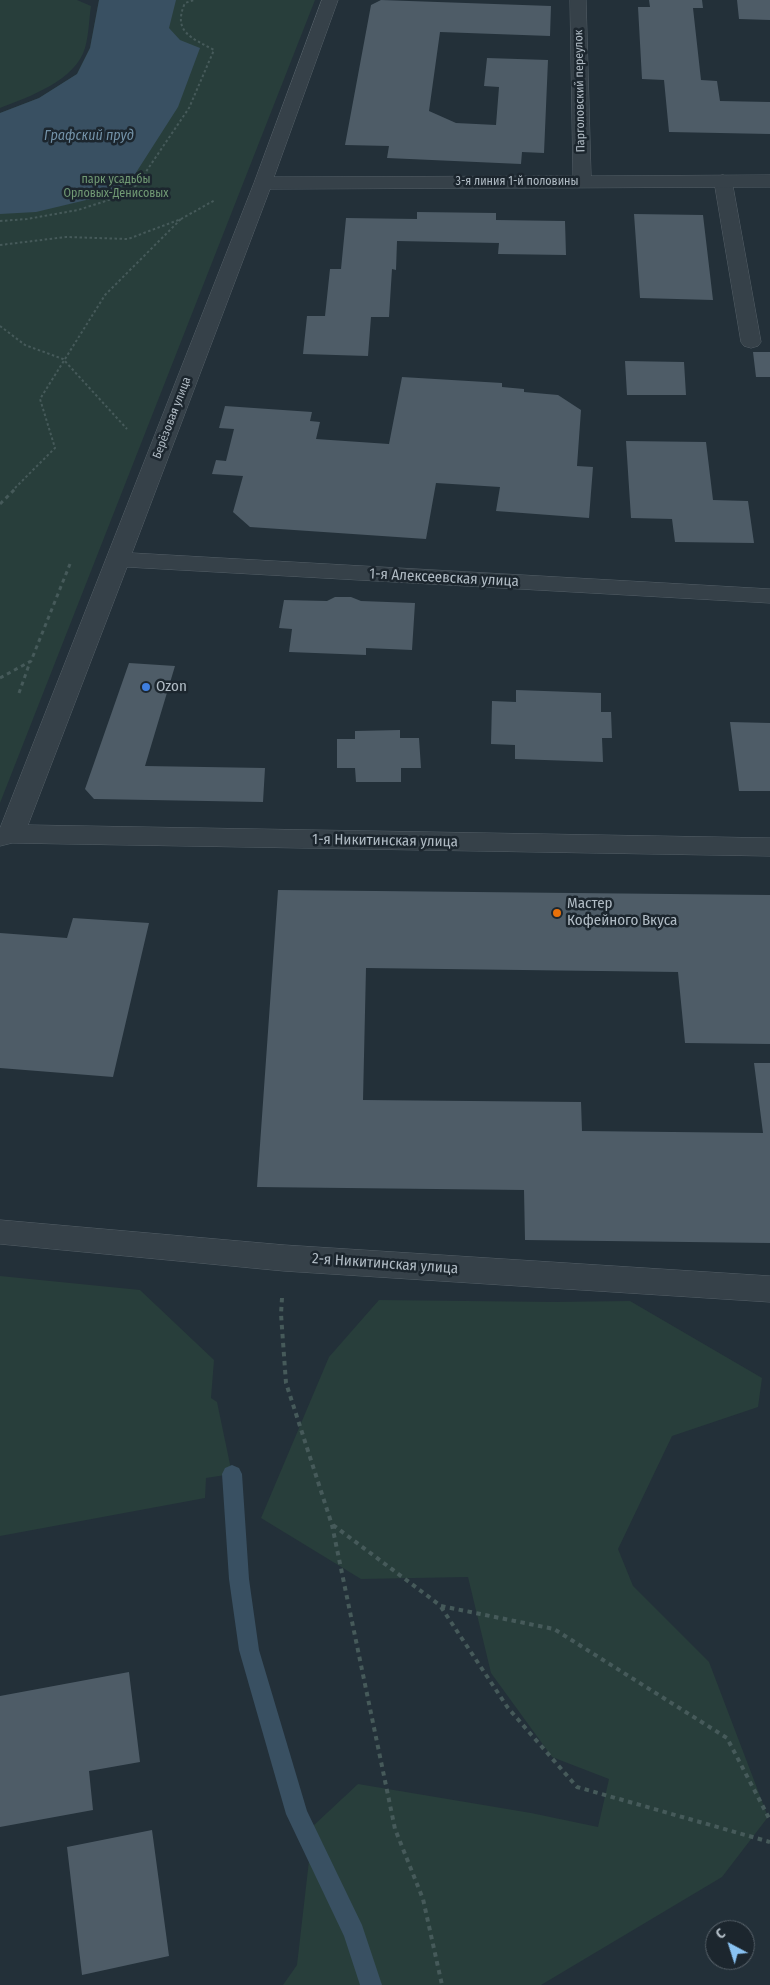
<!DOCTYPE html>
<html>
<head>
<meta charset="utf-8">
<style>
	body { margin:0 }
	#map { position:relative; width:770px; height:1985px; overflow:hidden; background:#233039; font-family:"Fira Sans Condensed",sans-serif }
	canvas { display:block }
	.north { position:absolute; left:705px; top:1920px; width:50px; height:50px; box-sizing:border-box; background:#1c262e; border:1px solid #58626a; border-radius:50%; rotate:320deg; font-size:14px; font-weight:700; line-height:20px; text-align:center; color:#b1bcc5 }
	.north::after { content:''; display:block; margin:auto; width:18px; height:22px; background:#89c2f2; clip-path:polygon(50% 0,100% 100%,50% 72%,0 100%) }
</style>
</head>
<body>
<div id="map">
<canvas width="770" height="1985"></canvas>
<div class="north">С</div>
</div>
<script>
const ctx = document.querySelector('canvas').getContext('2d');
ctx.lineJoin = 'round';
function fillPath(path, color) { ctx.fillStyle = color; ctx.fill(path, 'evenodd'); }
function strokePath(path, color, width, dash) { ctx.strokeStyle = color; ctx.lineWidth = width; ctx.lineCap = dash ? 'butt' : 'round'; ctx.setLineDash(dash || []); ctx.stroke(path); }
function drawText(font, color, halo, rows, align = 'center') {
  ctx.font = font + ' "Fira Sans Condensed",sans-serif'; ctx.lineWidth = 5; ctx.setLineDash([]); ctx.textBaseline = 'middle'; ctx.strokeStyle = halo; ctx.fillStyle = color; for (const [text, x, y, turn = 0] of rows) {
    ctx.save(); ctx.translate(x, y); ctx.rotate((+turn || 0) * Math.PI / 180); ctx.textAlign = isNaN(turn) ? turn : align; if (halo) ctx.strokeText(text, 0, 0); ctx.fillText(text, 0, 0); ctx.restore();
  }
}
fillPath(new Path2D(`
	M0 0H77L91 6C89 19 89 34 85 48 76 80 29 97 0 108Z
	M99 0H315L0 803V113L39 98 77 74 90 48Z
	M0 1276 140 1290 214 1360 211 1398 217 1402 232 1474 206 1478 205 1498 0 1536Z
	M379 1300 554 1302 630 1301 762 1378 758 1407 672 1436 618 1549 633 1586 709 1662 768 1817 722 1877 541 1985H283L297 1965 313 1826 358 1784 531 1813 598 1827 609 1779 552 1757 491 1673 468 1577 361 1579 261 1518 329 1357Z`), '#283e3b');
fillPath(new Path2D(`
	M99 0H176L169 28 180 40 200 48 178 107 130 182 103 196 36 212 0 214V113L39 98 77 74 90 48Z`), '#395062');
fillPath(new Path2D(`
	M232 1465 239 1468 242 1474 249 1579 259 1650 307 1811 362 1925 382 1985H360L344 1936 286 1814 239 1650 229 1579 222 1474 225 1468Z`), '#395062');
fillPath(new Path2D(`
	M381 0 551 6 550 36 440 32 429 111 456 123 496 125 499 87 484 86 487 58 548 60 544 153 522 152 521 164 387 158 389 146 345 145 371 5Z
	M649 0H702L703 8H693L701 80 717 81 720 101 770 102V134L669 132 664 80 642 79 638 7H650Z
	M737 0H770V20L739 19Z
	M417 212 496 213V220L565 221 566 255 498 254 499 243 397 241 396 270 392 269 389 317H371L368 356 303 354 307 316H325L330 269H341L346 218 417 219Z
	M634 214 703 215 713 300 640 298Z
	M753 352H770V377H756Z
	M625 361 684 362 686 395H627Z
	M402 377 502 383V387L524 389V392L558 395 581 410 577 466 593 467 589 518 496 511 500 487 436 483 426 539 250 527 233 512 243 476 212 474 216 460 226 461 234 429 219 428 225 406 312 412 310 421 320 422 316 439 389 444Z
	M626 441 706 442 713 500 748 501 754 543 675 542 672 519 631 518Z
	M335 597H351L361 601 415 603 412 650 366 648V655L289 652 292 629 279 628 284 600 327 601Z
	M129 663 175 666 145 766 265 768 263 802 94 799 85 789Z
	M516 690 601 693V712H611L612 738H602L603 762 515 759V745L491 744 492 701 516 702Z
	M730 722 770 723V791H739Z
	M400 730V738H419L421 768H401V782H356L355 768H337V739H355V731Z
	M278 890 770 895V1044L685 1043 678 972 366 968 363 1100 581 1102 582 1131 763 1133 754 1063H770V1243L525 1240 524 1190 257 1187Z
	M73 918 149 923 113 1077 0 1068V933L67 938Z
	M129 1672 140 1762 89 1771 93 1810 0 1827V1696Z
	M152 1830 169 1956 82 1975 67 1847Z`), '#4e5c67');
const service = new Path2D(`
	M723 175 730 177 732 181 761 342 758 346 751 348 744 346 741 342 714 181 716 177Z`);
const minor = new Path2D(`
	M322 0H338L274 177 573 176 570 0H586L591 176 770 175V187L270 189 132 553 770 589V603L127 567 28 825 770 838V856L12 843 0 846V828L254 183Z
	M0 1220 284 1245 770 1276V1302L284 1271 0 1244Z`);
strokePath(service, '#545f67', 1);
strokePath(minor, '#545f67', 1);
strokePath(new Path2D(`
	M0 221 27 219 78 210 115 198 137 185 189 108 214 50C192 38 172 32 185 3L194 0
	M0 245 66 237 128 239 181 219 215 200
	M0 326 25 345 63 359 127 429
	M15 488 55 448 40 399 105 295 181 219`), '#465a5a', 2, [2.5, 2.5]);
strokePath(new Path2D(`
	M0 504 17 487
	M0 678 31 661 70 564
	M19 693 30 662`), '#465a5a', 3, [4, 4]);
strokePath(new Path2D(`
	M282 1298 281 1314 286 1383 332 1525 395 1829 423 1899 442 1985
	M333 1525 441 1606 554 1629 727 1738 770 1820
	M441 1607 508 1708 577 1787 770 1842`), '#465a5a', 4, [4.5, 4.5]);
fillPath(service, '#364149');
fillPath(minor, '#364149');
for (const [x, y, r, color] of [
	[146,687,5,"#3f7fe0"],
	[557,913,5,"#e8710a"]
]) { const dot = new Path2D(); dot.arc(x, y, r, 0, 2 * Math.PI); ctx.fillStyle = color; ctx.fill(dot); strokePath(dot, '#1c262e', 2); }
drawText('12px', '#b1bcc5', '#1c262e', [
	["Парголовский переулок",580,91,-91],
	["3-я линия 1-й половины",517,182],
	["Берёзовая улица",172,418,-69]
]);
drawText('12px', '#719a74', '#1c262e', [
	["парк усадьбы",116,180],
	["Орловых-Денисовых",116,194]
]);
drawText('italic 14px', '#7392a8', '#1c262e', [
	["Графский пруд",89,136]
]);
drawText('15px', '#b1bcc5', '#1c262e', [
	["1-я Алексеевская улица",444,578,3],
	["1-я Никитинская улица",385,841,1],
	["2-я Никитинская улица",385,1264,4]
]);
drawText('15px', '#b1bcc5', '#1c262e', [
	["Ozon",156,687],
	["Мастер",567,904],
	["Кофейного Вкуса",567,921]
], 'left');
</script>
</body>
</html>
